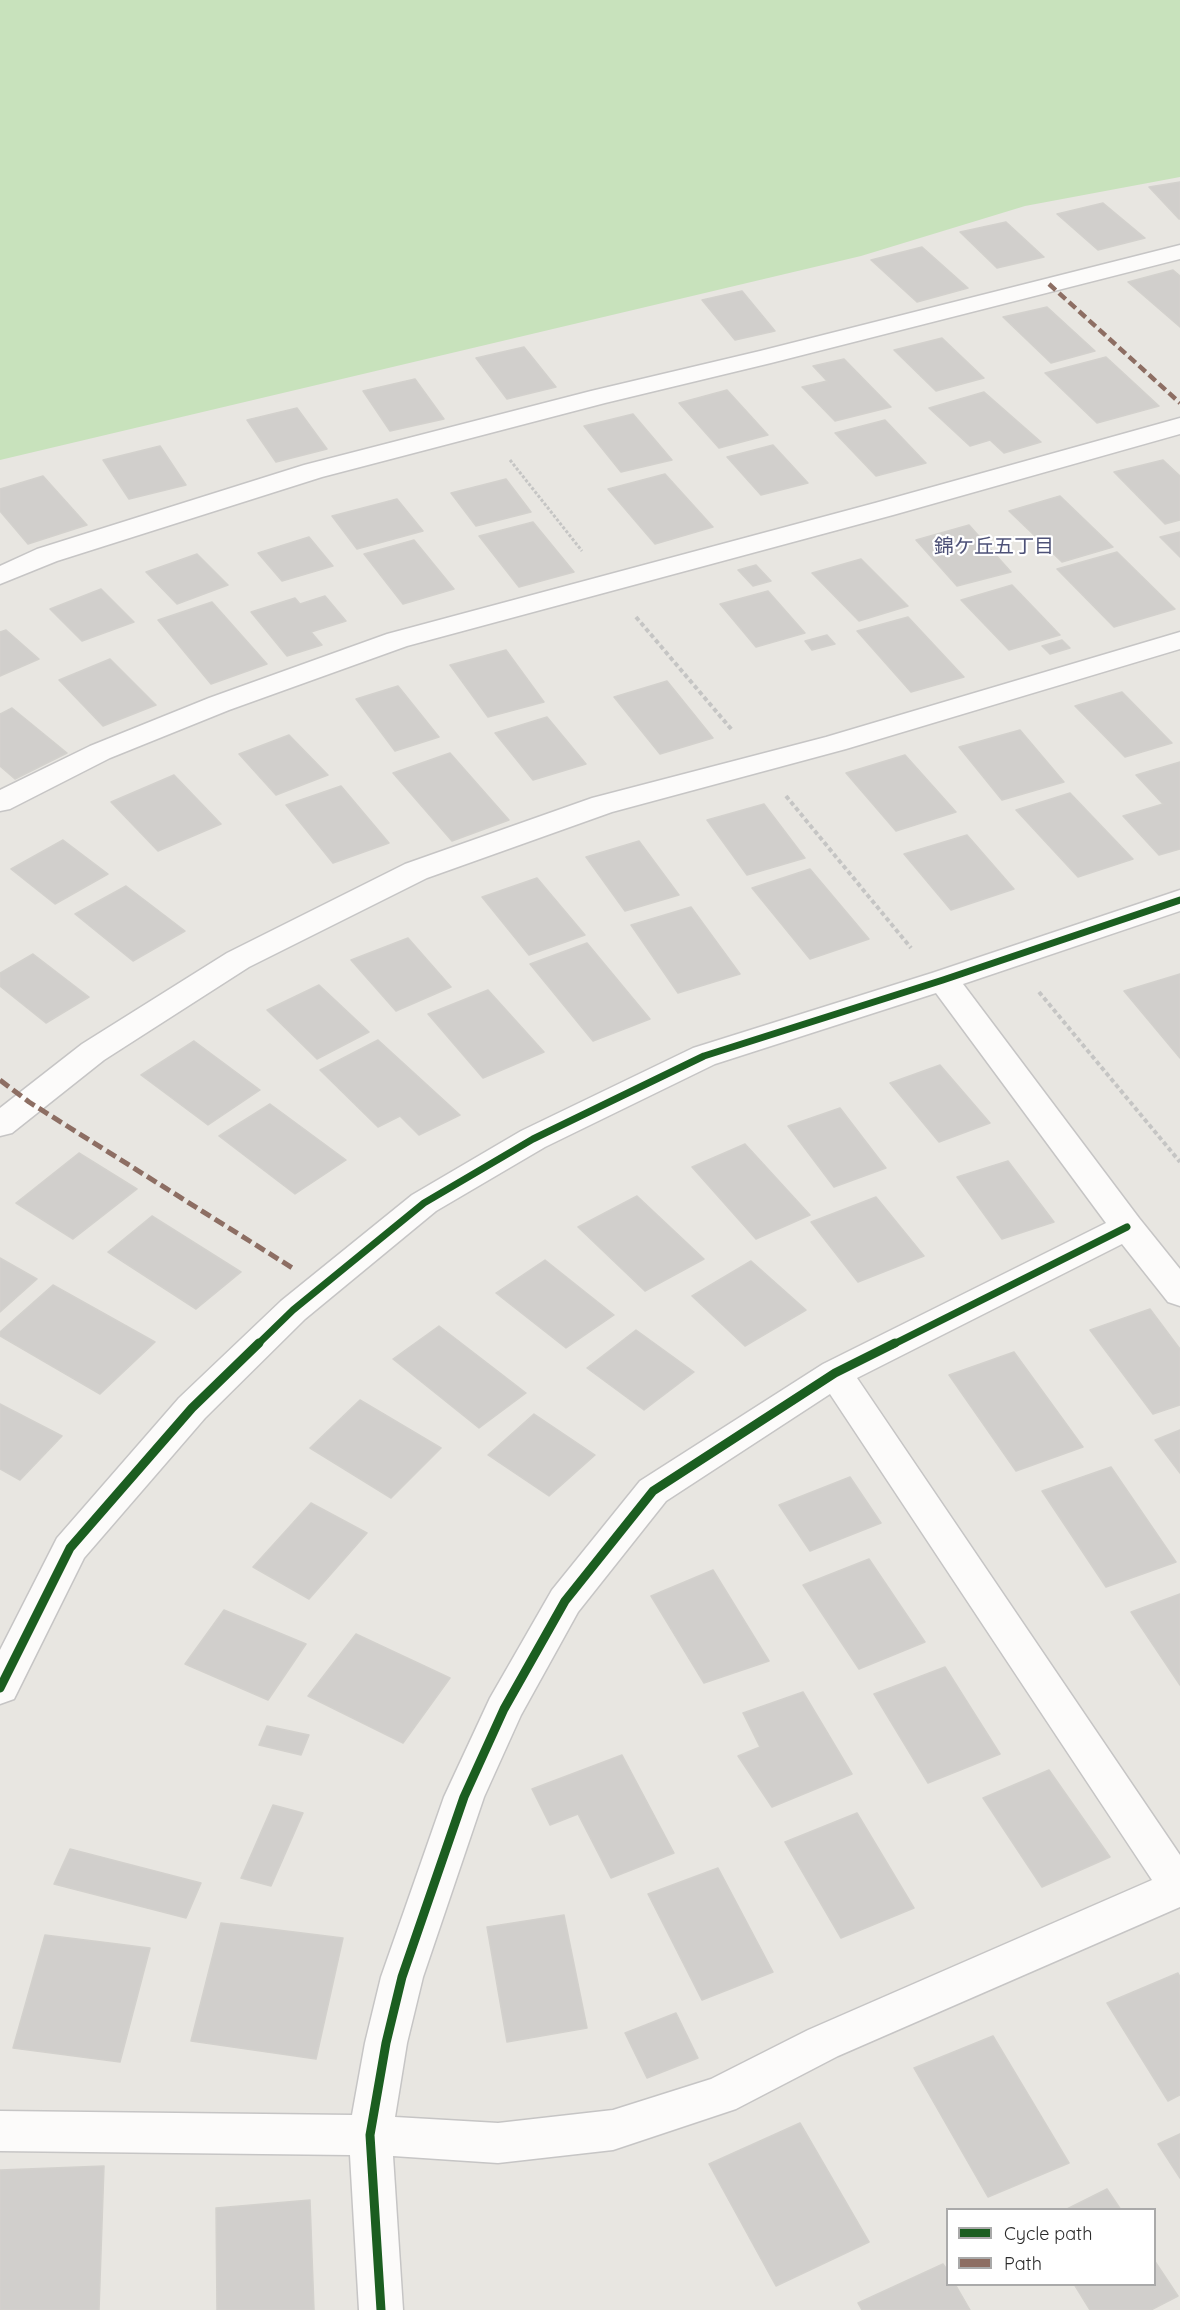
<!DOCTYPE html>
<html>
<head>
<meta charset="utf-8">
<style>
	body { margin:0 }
	#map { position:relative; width:1180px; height:2310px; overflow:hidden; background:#e8e6e1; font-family:Quicksand,sans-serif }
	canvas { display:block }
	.legend { position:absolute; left:946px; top:2208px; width:210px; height:78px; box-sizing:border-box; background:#fff; border:2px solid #aaa; margin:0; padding:8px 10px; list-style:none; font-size:18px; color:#2a2a2a }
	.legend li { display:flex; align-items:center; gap:12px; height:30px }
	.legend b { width:30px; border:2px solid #aaa }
</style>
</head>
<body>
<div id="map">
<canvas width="1180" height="2310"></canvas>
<ul class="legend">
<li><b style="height:8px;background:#1b5e20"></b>Cycle path</li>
<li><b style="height:8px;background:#8d6e63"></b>Path</li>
</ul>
</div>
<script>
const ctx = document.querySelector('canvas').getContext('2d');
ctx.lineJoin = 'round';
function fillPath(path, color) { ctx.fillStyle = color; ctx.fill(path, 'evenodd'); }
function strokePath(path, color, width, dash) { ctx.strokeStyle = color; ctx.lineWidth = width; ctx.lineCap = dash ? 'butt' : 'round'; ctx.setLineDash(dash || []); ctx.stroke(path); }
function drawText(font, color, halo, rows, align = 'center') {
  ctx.font = font + ' Quicksand,"Noto Sans JP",sans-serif'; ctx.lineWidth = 4.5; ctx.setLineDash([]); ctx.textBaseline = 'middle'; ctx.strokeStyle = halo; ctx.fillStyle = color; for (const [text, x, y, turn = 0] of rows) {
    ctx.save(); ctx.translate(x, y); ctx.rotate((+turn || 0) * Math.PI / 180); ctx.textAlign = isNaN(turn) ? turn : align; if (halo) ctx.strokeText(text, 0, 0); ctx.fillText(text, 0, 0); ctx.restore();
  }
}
fillPath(new Path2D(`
	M0 0H1180V177L1025 206 861 256 0 460Z`), '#c8e2bc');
const building = new Path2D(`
	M1180 182V219H1179L1149 187Z
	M1103 203 1145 238 1098 250 1057 214Z
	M1006 222 1044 257 997 268 960 232Z
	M922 247 968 288 917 302 871 260Z
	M1173 270 1180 276V327L1128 282Z
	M742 291 775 331 735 340 702 300Z
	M1047 307 1095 351 1051 363 1003 317Z
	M942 338 984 378 936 391 894 350Z
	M524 347 556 387 507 399 476 358Z
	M1106 357 1159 406 1097 423 1045 373Z
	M844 359 891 407 835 421 802 387 827 381 813 366Z
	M415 379 444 419 390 431 363 391Z
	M727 390 768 435 719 448 679 403Z
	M984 392 1041 442 1004 453 990 440 970 446 929 408Z
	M297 408 327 449 276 462 247 420Z
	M633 414 672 460 621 472 584 426Z
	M885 420 926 463 876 476 835 433Z
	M773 445 808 483 761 495 727 457Z
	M160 446 186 485 129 499 103 460Z
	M1163 460 1180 476V520L1165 524 1114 472Z
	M665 474 713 527 655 544 608 489Z
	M43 476 87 525 28 544 0 511V489Z
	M506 479 531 512 476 526 451 493Z
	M1060 496 1113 547 1062 562 1009 511Z
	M397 499 423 531 357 549 332 516Z
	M533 522 574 572 519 587 479 536Z
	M969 525 1011 572 957 586 916 540Z
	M1180 532V557L1160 537Z
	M309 537 333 566 282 581 258 553Z
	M414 540 454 589 403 604 364 554Z
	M1117 552 1175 609 1114 627 1057 569Z
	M197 554 228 585 177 604 146 572Z
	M861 559 908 606 859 621 812 573Z
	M756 565 771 581 753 586 738 570Z
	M1012 585 1060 635 1009 650 961 600Z
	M101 589 134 622 82 641 50 609Z
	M768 591 805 633 756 647 720 604Z
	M325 596 346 621 311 632 322 645 287 656 251 612 295 598 300 604Z
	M212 602 267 664 211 684 158 620Z
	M908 617 964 677 911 692 857 631Z
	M6 630 39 659 0 676V632Z
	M827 635 835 644 812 650 805 641Z
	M1062 640 1070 648 1050 654 1042 646Z
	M506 650 544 702 488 717 450 665Z
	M110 659 156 705 103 726 59 680Z
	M667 681 713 738 660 754 614 697Z
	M398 686 439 737 395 751 356 699Z
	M1122 692 1172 743 1125 757 1075 706Z
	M12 708 67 753 15 779 0 766V714Z
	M547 717 586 764 533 780 495 733Z
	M1020 730 1064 782 1002 800 959 747Z
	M289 735 328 775 276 795 239 754Z
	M450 753 509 820 452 841 393 773Z
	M905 755 956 812 896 831 846 773Z
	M1180 762V849L1159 855 1123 816 1163 804 1136 775Z
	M174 775 221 824 158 851 111 802Z
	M341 786 389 843 333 863 286 805Z
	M1070 793 1133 859 1078 877 1016 810Z
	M764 804 805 858 747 875 707 820Z
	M967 835 1014 889 951 910 904 854Z
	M63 840 108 874 55 904 11 869Z
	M639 841 679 895 625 911 586 857Z
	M810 869 869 939 810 959 752 888Z
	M537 878 585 935 529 955 482 897Z
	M126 886 185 931 133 961 75 914Z
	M691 907 740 974 678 993 631 925Z
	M408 938 451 987 396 1011 351 960Z
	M587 943 650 1019 593 1041 530 964Z
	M33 954 89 997 46 1023 0 986V973Z
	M1180 974V1058L1124 991Z
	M319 985 369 1032 317 1059 267 1010Z
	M488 990 544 1052 483 1078 428 1014Z
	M378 1040 460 1115 419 1135 400 1116 378 1127 320 1070Z
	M194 1041 260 1090 208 1125 141 1075Z
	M940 1065 990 1123 939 1142 890 1083Z
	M270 1104 346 1160 295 1194 219 1136Z
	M840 1108 886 1168 834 1187 788 1126Z
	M745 1144 810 1215 756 1239 692 1167Z
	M79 1153 137 1189 73 1239 16 1203Z
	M1008 1161 1054 1222 1002 1239 957 1177Z
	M637 1196 704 1259 645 1291 578 1227Z
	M876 1197 924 1256 858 1282 811 1222Z
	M152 1216 241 1272 196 1309 108 1252Z
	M0 1258 37 1279 0 1312Z
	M545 1260 614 1315 566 1348 496 1293Z
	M751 1261 806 1310 745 1346 692 1296Z
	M53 1285 155 1342 100 1394 0 1336V1332Z
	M1150 1309 1180 1349V1405L1153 1414 1090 1330Z
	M439 1326 526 1393 479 1428 393 1359Z
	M636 1330 694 1372 644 1410 587 1368Z
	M1014 1352 1083 1447 1016 1471 949 1375Z
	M360 1400 441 1448 391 1498 310 1448Z
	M0 1404 62 1436 20 1480 0 1469Z
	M534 1414 595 1455 549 1496 488 1455Z
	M1180 1430V1473L1155 1440Z
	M1111 1467 1176 1562 1106 1587 1042 1491Z
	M850 1477 881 1523 810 1551 779 1505Z
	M311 1503 367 1533 309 1599 253 1567Z
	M869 1559 925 1642 859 1669 803 1585Z
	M713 1570 769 1661 704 1683 651 1596Z
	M1180 1594V1685L1131 1612Z
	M224 1610 306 1644 268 1700 185 1664Z
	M356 1634 450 1678 403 1743 308 1696Z
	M945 1667 1000 1754 928 1783 874 1694Z
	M803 1692 852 1774 772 1807 738 1756 760 1747 743 1713Z
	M267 1726 309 1735 301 1755 259 1745Z
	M622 1755 674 1853 611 1878 578 1814 550 1825 532 1789Z
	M1049 1770 1110 1857 1042 1887 983 1798Z
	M273 1805 303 1813 271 1886 241 1878Z
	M857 1813 914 1908 841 1938 785 1842Z
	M70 1849 201 1883 186 1918 54 1884Z
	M718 1868 773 1972 702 2000 648 1894Z
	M564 1915 587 2028 507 2042 487 1927Z
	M221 1923 343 1938 316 2059 191 2041Z
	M45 1935 150 1948 120 2062 13 2048Z
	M1178 1973 1180 1977V2095L1168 2101 1107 2003Z
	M676 2013 698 2058 647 2078 625 2033Z
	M993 2036 1069 2163 988 2197 914 2068Z
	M800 2123 869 2242 776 2286 709 2164Z
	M1180 2134V2178L1158 2144Z
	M104 2166 99 2310H0V2170Z
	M1107 2189 1121 2210H1065Z
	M310 2200 314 2310H217L216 2208Z
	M1154 2260 1178 2296 1151 2310H1090L1074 2284H1154Z
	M943 2264 948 2271V2284H955L970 2310H862L858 2303Z`);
fillPath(building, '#d1cfcc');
strokePath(building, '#d3d1cd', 1.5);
const minor = new Path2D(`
	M1180 245V259L771 363 605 403 322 477 57 561 0 584V566L37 549 304 465 591 391 760 351Z
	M1180 418V434L893 515 407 646 229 710 110 758 10 809 0 811V790L90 746 209 698 387 634 875 503Z
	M1180 632V649L846 749 612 812 427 878 249 967 104 1060 12 1133 0 1136V1108L82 1044 227 953 405 864 592 798 826 737Z
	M1180 890V911L963 984 1139 1218 1180 1269V1306L1168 1302 1122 1244 857 1378 1180 1855V1907L838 2056 736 2109 613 2150 498 2163 393 2156 403 2310H359L350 2155 0 2151V2111L352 2115 365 2043 381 1977 444 1797 490 1698 552 1590 640 1481 823 1364 1106 1223 936 993 715 1064 545 1147 436 1211 305 1319 205 1418 84 1558 14 1699 0 1704V1650L57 1538 179 1398 281 1301 412 1195 521 1131 693 1048 932 973ZM830 1394 1152 1880 808 2030 711 2079 613 2110 498 2123 395 2117 407 2043 423 1977 484 1797 521 1715 578 1612 666 1501Z`);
strokePath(minor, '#c6c5c5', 3);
strokePath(new Path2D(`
	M510 460 582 551`), '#c5c5c4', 3, [3, 2]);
strokePath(new Path2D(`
	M636 617 732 730
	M786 796 911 948
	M1039 992 1180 1162`), '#c5c5c4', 4, [4.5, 3]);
fillPath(minor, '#fcfbfa');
strokePath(new Path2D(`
	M1049 284 1180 403`), '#8d6e63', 4.5, [9, 4.5]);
strokePath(new Path2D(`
	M0 1080 29 1102 294 1269`), '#8d6e63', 5, [11, 5]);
strokePath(new Path2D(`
	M257 1345 293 1310 424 1203 533 1139 704 1056 943 980 1180 900
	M892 1345 1127 1227`), '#1b5e20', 7);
strokePath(new Path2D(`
	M0 1688 70 1548 192 1408 259 1343
	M381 2310 370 2135 386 2043 402 1977 464 1797 504 1709 565 1601 653 1491 835 1373 895 1343`), '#1b5e20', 9);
drawText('20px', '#4e5278', '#fff', [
	["錦ケ丘五丁目",994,547]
]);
</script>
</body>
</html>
